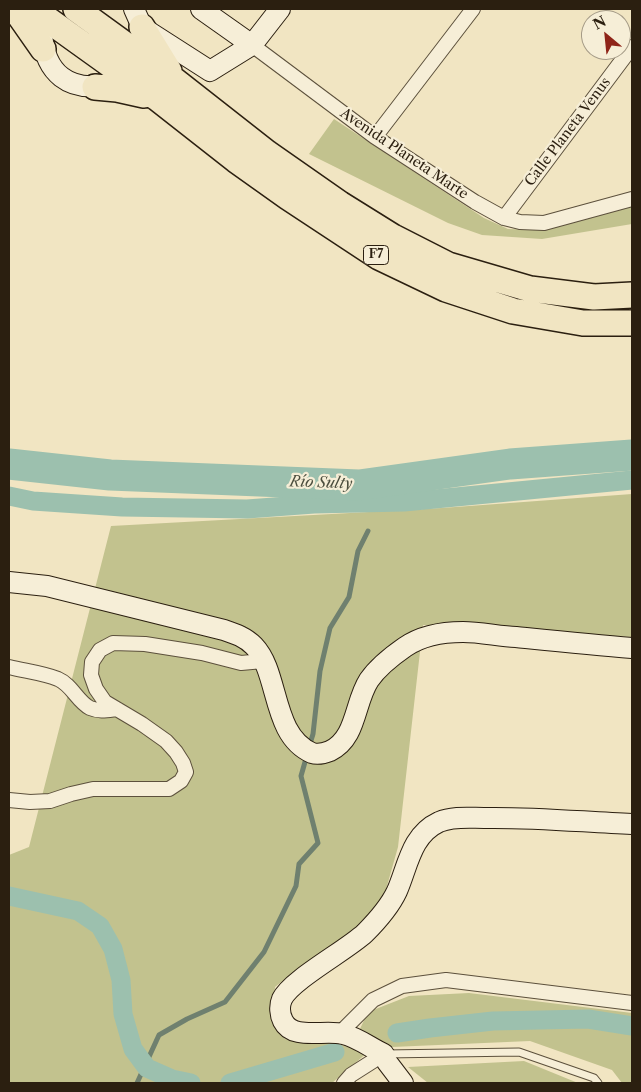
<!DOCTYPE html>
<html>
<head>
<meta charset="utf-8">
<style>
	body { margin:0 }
	#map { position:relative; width:641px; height:1092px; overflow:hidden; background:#f1e5c2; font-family:"Libre Caslon Text",serif }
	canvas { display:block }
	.frame { position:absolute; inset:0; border:10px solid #2b1f10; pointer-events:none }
	.north { position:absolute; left:581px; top:10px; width:50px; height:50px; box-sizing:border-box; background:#f6eed7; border:1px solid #a59b87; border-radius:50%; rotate:332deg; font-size:14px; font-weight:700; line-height:20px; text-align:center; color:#2b1f10 }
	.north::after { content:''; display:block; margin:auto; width:18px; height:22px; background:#8f2418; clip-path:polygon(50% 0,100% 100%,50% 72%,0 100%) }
</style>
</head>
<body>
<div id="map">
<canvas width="641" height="1092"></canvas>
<div class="frame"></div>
<div class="north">N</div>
</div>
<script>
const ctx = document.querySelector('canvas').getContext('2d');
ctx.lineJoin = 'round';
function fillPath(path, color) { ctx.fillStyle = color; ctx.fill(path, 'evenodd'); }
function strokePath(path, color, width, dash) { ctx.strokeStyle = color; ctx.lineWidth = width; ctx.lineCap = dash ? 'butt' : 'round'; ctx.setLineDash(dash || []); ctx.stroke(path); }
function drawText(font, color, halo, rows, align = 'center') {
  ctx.font = font + ' "Libre Caslon Text",serif'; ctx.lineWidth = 4.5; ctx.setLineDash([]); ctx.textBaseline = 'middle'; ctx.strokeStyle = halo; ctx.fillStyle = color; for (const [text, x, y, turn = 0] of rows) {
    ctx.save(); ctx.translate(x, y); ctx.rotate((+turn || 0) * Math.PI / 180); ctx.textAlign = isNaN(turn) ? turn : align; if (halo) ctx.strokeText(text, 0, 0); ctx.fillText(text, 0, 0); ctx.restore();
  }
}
fillPath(new Path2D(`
	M334 119 484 218 508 229 538 230 632 205V224L542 239 482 235 448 223 309 154Z
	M632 494V637L423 625 398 847 385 893 367 921 300 967 275 987 273 1010 285 1039 333 1043 368 1052 332 1083H9V855L29 847 111 526 442 508Z
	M469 993 632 1013V1083H622L612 1070 530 1041 392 1047 358 1033 368 1012 409 996Z
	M524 1061 578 1083H428L408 1067Z`), '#c2c28e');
strokePath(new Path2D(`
	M374 483V484
	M309 747 313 734 320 671 330 628 349 597 358 551 368 531
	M137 1083 159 1035 187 1019 225 1002 264 952 296 886 299 864 318 843 301 776 307 755`), '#6f806f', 5);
strokePath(new Path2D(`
	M9 496 33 501 122 507 247 509 314 504 404 502 632 480
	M9 896 78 911 100 926 113 949 121 980 123 1014 133 1049 147 1068 172 1079 191 1083
	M397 1033 430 1028 493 1021 588 1019 632 1026
	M230 1083 335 1052`), '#9cc0ae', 19);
strokePath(new Path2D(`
	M9 464 110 475 359 485 510 464 632 455`), '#9cc0ae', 31);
const lane = new Path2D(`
	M385 1054 519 1052 594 1078 598 1083`);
const street = new Path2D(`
	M252 45 375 137 475 202 504 218 520 222 544 223 632 199
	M375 137 473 9
	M504 218 632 47
	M9 667C25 671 43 673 58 679 72 685 77 701 90 708 99 712 108 710 117 709
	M9 800 30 802 50 801 71 794 93 789H169L181 781 186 772 183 763 176 752 166 741 142 724 105 702 96 689 91 675 92 662 100 650 113 643 145 644 202 653 241 663 263 661
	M340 1033 373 1000 402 986 446 980 632 1003
	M344 1083 351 1075 384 1054`);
const secondary = new Path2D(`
	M134 9 142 27 143 41
	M201 9 252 45
	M143 28 210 71 252 45 280 9
	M42 34C45 73 69 93 108 84
	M9 582 47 586 224 630C236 634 245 637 254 646 280 673 271 735 312 753 318 755 325 753 330 751 357 738 354 703 369 680 378 667 392 656 405 647 421 636 444 632 463 632 480 632 498 636 516 637 555 641 593 645 632 648
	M403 1083 387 1062 384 1054C371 1048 357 1037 343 1034 325 1029 293 1041 283 1021 280 1015 279 1006 282 999 291 980 347 950 365 933 377 921 390 906 397 891 408 866 411 835 439 822 453 816 470 818 484 818 534 817 583 822 632 824`);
const highway = new Path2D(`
	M15 9 43 49
	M33 9 157 98 236 160 288 197 379 257 446 289 513 311 583 323H632
	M76 9 174 80 267 153 340 204 393 237 448 265 530 289 594 297 632 295
	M142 27 169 71
	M95 87 117 89 144 95`);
strokePath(lane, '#5c503c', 9);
strokePath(street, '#5c503c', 16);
strokePath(secondary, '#2b1f10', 22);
strokePath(highway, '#2b1f10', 28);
strokePath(lane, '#f6eed7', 7);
strokePath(street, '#f6eed7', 14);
strokePath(secondary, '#f6eed7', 20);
strokePath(highway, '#f1e5c2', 25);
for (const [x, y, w] of [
	[376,255,25]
]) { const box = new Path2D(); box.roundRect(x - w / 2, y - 9.5, w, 19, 4); ctx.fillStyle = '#f6eed7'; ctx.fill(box); strokePath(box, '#2b1f10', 1); }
drawText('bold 12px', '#2b1f10', null, [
	["F7",376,255]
]);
drawText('14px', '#2b1f10', '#f6eed7', [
	["Calle Planeta Venus",568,132,-53],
	["Avenida Planeta Marte",404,154,34]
]);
drawText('italic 15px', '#4d4f3f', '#f6eed7', [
	["Río Sulty",321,483,2]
]);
</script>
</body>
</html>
